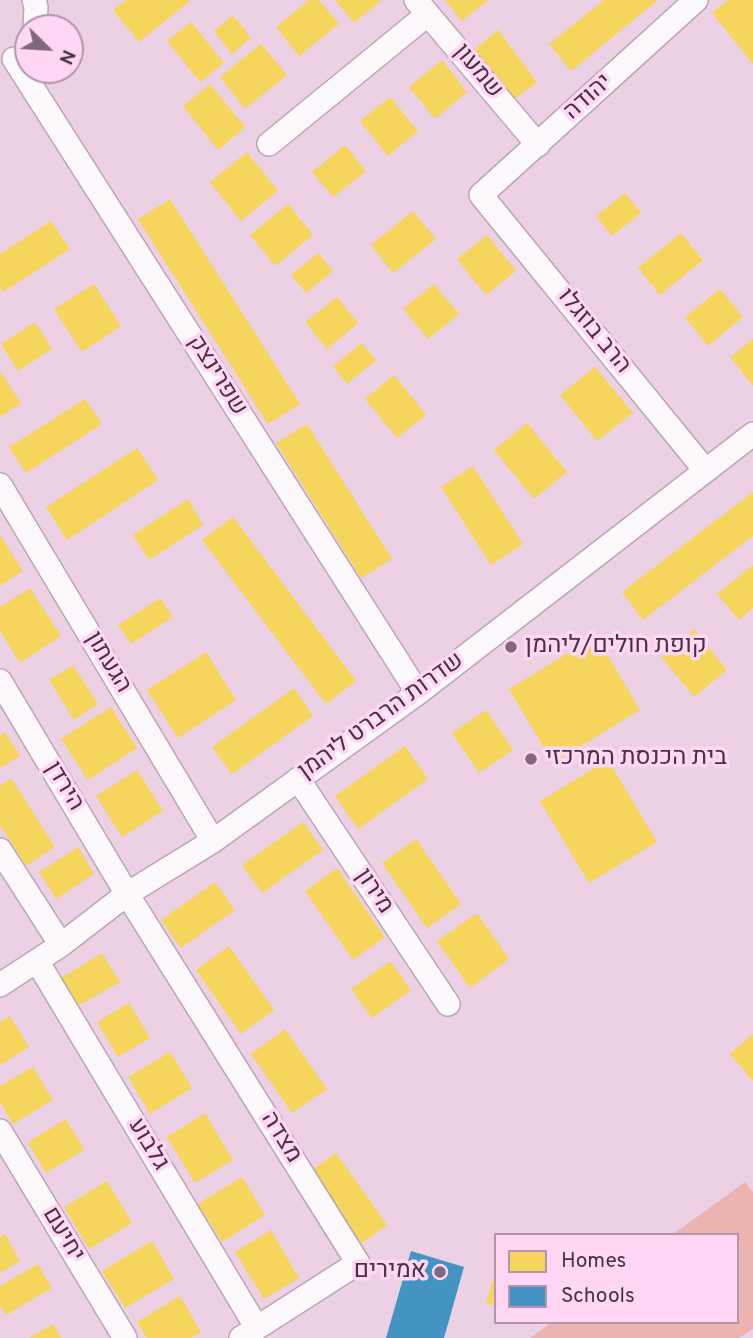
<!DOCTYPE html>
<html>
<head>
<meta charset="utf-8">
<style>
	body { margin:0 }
	#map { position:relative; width:753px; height:1338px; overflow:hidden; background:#ecd0e4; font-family:Overpass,sans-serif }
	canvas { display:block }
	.legend { position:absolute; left:494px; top:1233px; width:245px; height:91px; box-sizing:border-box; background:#ffd6f4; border:2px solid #b594ac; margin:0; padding:9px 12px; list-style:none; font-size:21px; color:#463241 }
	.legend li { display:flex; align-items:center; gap:14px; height:35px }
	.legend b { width:35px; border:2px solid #b594ac }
	.north { position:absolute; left:14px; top:14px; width:70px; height:70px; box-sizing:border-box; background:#ffd6f4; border:2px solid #b594ac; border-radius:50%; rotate:114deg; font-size:19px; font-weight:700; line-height:28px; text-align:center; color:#463241 }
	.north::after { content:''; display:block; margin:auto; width:24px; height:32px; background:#80697a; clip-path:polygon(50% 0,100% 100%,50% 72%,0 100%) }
</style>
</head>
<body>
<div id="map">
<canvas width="753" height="1338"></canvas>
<ul class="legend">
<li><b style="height:19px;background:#f6d55c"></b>Homes</li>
<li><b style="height:19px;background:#4393c3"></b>Schools</li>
</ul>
<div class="north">N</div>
</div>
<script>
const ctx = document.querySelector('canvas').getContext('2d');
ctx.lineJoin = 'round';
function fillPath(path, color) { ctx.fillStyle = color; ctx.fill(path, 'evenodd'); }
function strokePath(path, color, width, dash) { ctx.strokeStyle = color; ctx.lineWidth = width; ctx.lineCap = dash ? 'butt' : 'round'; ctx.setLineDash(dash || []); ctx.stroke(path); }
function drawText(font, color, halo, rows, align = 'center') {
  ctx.font = font + ' Overpass,Heebo,sans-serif'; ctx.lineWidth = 7; ctx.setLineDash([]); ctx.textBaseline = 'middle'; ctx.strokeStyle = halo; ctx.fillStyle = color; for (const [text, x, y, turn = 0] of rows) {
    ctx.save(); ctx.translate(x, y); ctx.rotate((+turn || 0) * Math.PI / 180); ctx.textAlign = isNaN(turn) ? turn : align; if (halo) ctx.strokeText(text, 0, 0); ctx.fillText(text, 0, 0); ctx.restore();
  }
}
fillPath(new Path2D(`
	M745 1182 753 1192V1329L739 1338H530L552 1322H737V1235H672Z`), '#ebb4b1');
fillPath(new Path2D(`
	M126 0H191L139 42 113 10Z
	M309 0H319L339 24 299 56 276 27Z
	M335 0H382L354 23Z
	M445 0H488L462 21Z
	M604 0H658L571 71 549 44Z
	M728 0H753V64L712 13Z
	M233 15 251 38 232 54 214 31Z
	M191 22 224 63 200 82 167 41Z
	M498 30 537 82 510 103 473 51Z
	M261 44 287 75 245 109 220 77Z
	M442 60 467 92 435 119 409 87Z
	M210 84 245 127 218 150 183 106Z
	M390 97 418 131 388 156 360 121Z
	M345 145 366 171 333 197 312 172Z
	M247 152 278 191 241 221 210 182Z
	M625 193 641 213 612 236 596 216Z
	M170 199 300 404 268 424 138 219Z
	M288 204 313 235 275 266 250 235Z
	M413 211 436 239 393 273 371 245Z
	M51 221 70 249 3 292 0 287V254Z
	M681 233 703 260 660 295 638 268Z
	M487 235 516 271 486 295 457 259Z
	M318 253 333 271 306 293 291 275Z
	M94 284 121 326 82 352 54 309Z
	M434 284 459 314 428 339 403 309Z
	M720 289 743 317 708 346 685 317Z
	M337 297 358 323 327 349 305 322Z
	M35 322 52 349 18 371 1 344Z
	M753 339V386L730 357Z
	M362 343 376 360 347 384 333 366Z
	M595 367 633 413 597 441 560 395Z
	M0 371 21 403 0 417Z
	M394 375 426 415 397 438 365 399Z
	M85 399 102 424 26 473 9 447Z
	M527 423 567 472 534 499 494 450Z
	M307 424 392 559 361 578 276 443Z
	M137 448 158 480 67 540 46 507Z
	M473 466 523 544 491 565 441 487Z
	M753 492V536L643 620 622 592Z
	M188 499 203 525 149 560 133 535Z
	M233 517 356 681 326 704 202 540Z
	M0 535 23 571 0 586Z
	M753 565V608L739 620 717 594Z
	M30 588 61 636 20 663 0 631V607Z
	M160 598 173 617 131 644 118 625Z
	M694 629 727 670 694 697 661 656Z
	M596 636 640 710 553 763 509 689Z
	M206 652 236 700 178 738 147 690Z
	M73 665 98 704 74 720 49 680Z
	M294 688 313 716 232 774 212 747Z
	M111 707 137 748 88 780 61 739Z
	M486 710 513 750 479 773 452 733Z
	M5 732 20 756 0 768V736Z
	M405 746 428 779 358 829 335 796Z
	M608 760 657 842 589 883 540 801Z
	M137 770 163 811 122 837 96 796Z
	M11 778 55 847 26 866 0 825V786Z
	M303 822 323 850 262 893 242 865Z
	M416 839 461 904 427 928 382 863Z
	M78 847 94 874 56 899 39 872Z
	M337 868 385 937 353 960 305 891Z
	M215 882 235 910 181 948 161 920Z
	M477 913 509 959 470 988 437 941Z
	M229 946 274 1010 241 1034 196 970Z
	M102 953 120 982 78 1006 61 978Z
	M390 961 411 990 372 1018 351 989Z
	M129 1003 150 1038 118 1057 97 1022Z
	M10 1016 29 1047 0 1065V1022Z
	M285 1029 327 1089 292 1113 251 1054Z
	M753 1034V1081L730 1054Z
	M170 1052 192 1088 150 1114 128 1077Z
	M33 1067 53 1100 13 1124 0 1102V1086Z
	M205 1113 233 1160 195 1183 167 1137Z
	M66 1119 84 1150 46 1173 28 1142Z
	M336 1153 387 1225 358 1246 307 1174Z
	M242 1177 265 1215 222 1242 198 1204Z
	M107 1181 132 1223 89 1249 64 1207Z
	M271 1230 299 1278 264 1299 235 1252Z
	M5 1234 20 1261 0 1273V1237Z
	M152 1241 174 1279 125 1308 102 1271Z
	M38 1264 52 1288 6 1315 0 1305V1286Z
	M495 1272H496V1306L486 1303Z
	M180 1296 201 1332 191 1338H147L137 1322Z
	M53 1324 61 1338H29Z`), '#f6d55c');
fillPath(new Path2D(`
	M411 1251 464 1267 444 1338H386Z`), '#4393c3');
const minor = new Path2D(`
	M34 0 36 7 35 28
	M416 0 538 145
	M696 0 481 195 705 470
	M14 59 418 693
	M269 144 428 14
	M0 485 213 841
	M0 681 127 894 358 1263 241 1338
	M298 779 448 1004
	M0 850 61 945
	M37 961 257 1328
	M0 985 61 945 127 894 213 841 418 693 753 434
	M0 1131 125 1338`);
strokePath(minor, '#baa5b5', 26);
strokePath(new Path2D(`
	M57 7 67 0
	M595 584 693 729 714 898 753 946`), '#e2d8df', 3.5, [2, 5]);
strokePath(minor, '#fcf8fb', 23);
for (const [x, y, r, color] of [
	[511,647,7,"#80697a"],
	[531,759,7,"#80697a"],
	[440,1272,7,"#80697a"]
]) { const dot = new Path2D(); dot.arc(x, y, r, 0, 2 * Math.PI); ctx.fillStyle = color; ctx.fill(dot); strokePath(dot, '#ffd6f4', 2.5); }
drawText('24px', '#463241', '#ffd6f4', [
	["שמעון",477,72,50],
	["יהודה",589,98,-42],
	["הרב בוזגלו",593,332,51],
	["שפרינצק",216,376,58],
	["הגעתון",107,663,59],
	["שדרות הרברט ליהמן",382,717,-36],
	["הירדן",63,787,59],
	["מירון",373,892,56],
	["מצדה",280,1138,58],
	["גלבוע",147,1145,59],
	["יחיעם",62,1235,59]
]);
drawText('24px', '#463241', '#ffd6f4', [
	["קופת חולים/ליהמן",525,647],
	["בית הכנסת המרכזי",545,759],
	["אמירים",426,1272,"right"]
], 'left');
</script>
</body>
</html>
